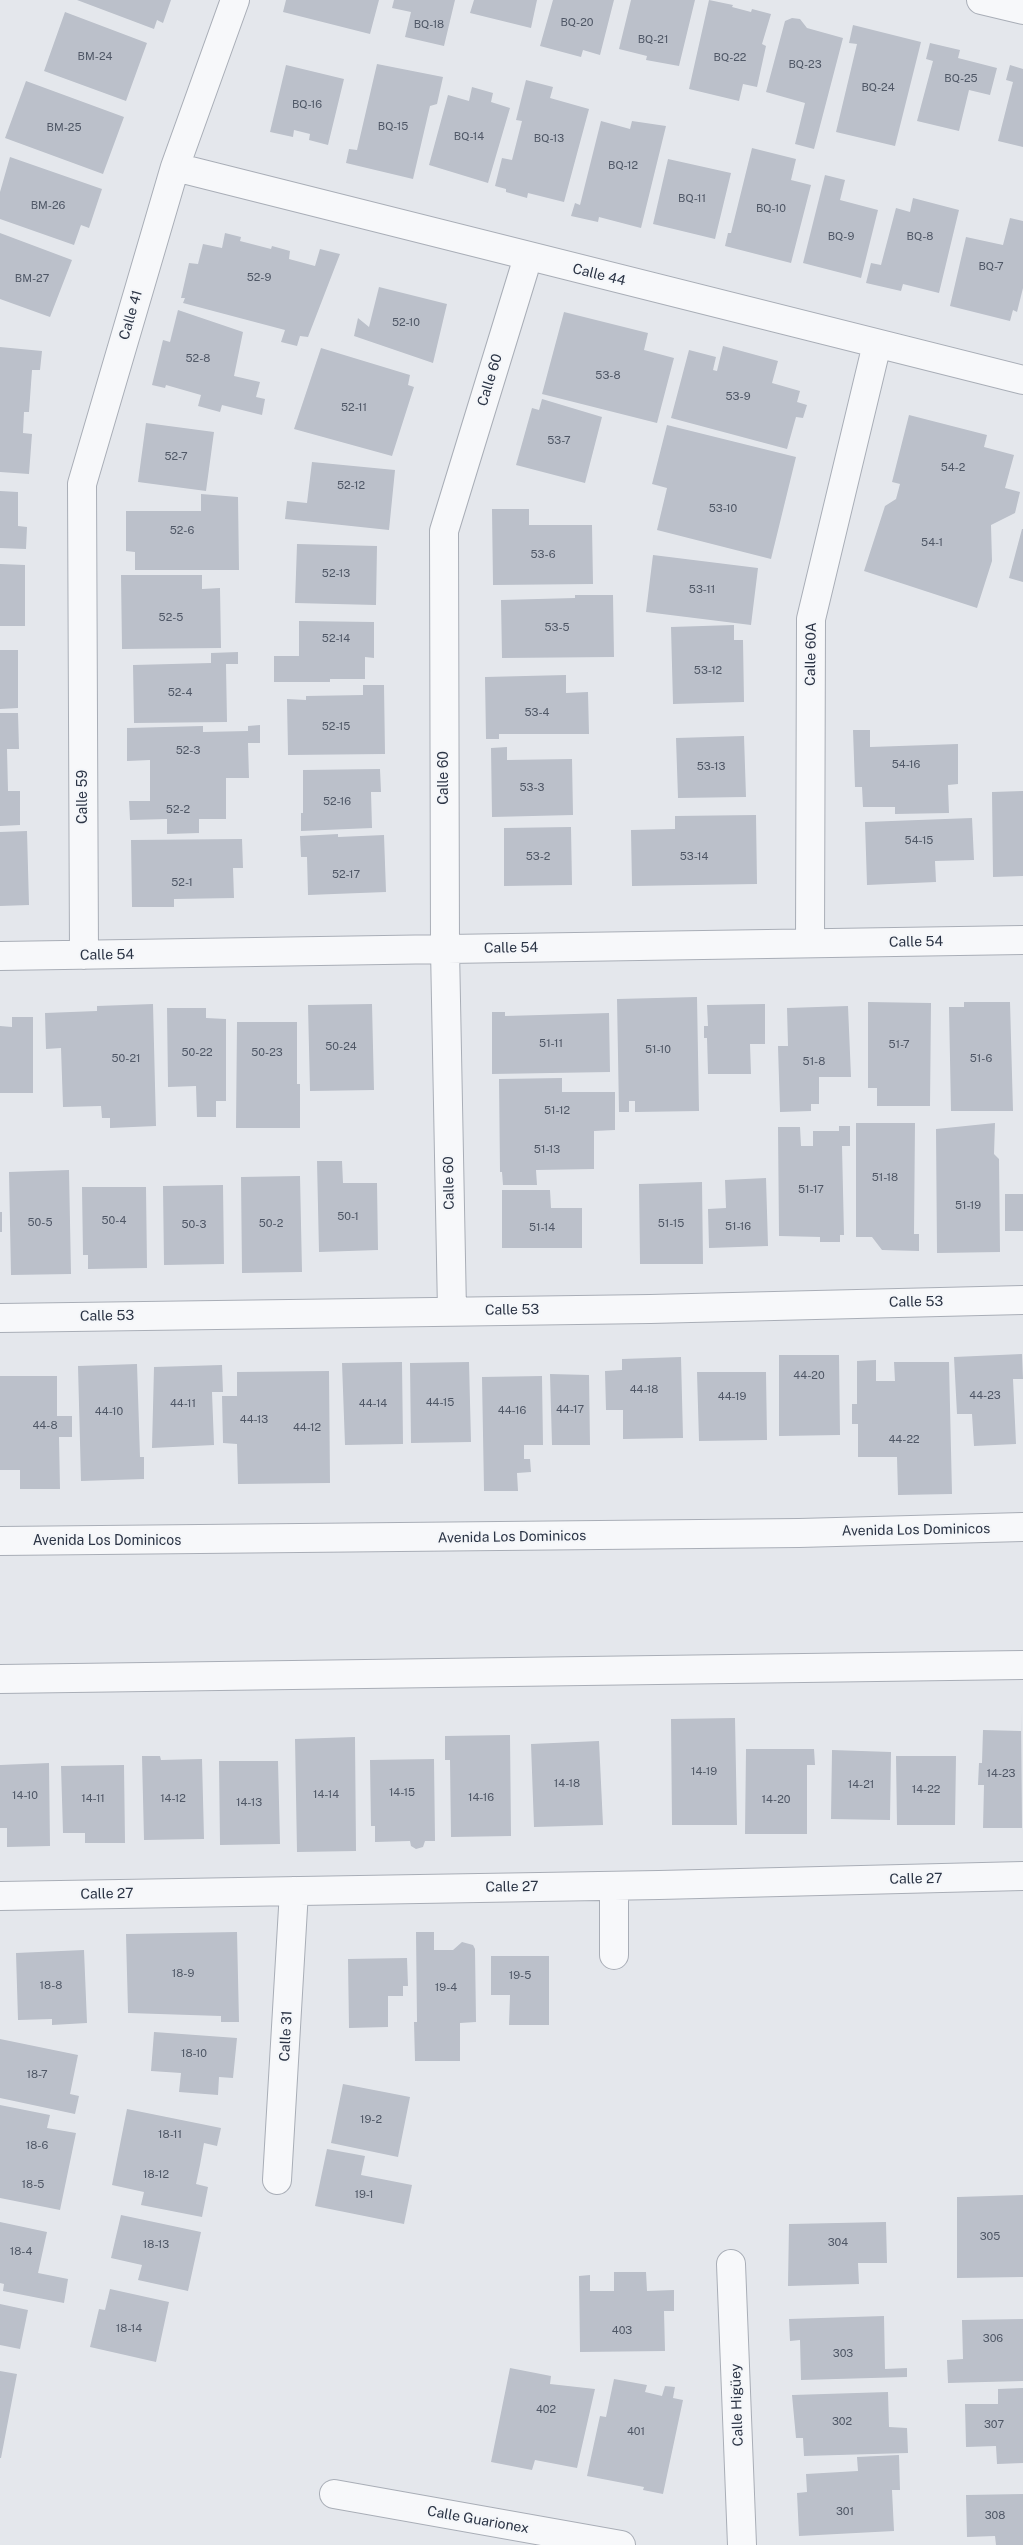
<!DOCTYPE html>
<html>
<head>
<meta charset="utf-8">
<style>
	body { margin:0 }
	canvas { display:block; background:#e4e7ec }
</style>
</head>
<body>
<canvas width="1023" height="2545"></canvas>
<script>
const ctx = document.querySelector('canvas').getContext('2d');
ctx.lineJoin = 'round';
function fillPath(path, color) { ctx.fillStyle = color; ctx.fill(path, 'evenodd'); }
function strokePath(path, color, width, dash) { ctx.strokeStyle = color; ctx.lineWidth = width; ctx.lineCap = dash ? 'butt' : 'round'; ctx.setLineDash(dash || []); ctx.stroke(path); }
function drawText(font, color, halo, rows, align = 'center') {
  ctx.font = font + ' "Public Sans",sans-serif'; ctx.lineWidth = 4; ctx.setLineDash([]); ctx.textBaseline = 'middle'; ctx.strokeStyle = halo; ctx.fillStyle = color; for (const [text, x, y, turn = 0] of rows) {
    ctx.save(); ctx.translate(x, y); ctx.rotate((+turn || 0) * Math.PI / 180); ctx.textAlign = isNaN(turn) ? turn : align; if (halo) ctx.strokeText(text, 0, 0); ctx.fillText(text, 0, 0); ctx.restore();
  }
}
fillPath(new Path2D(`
	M77 0H171L163 23 157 20 154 29Z
	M286 0H379L370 34 283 12Z
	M394 0H455L444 46 405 37 411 12 392 8Z
	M474 0H537L531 28 470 13Z
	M553 0H614L600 55 583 50 581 57 540 46Z
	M631 0H695L679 66 646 60 647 56 619 49Z
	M709 0 733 5 732 7 751 12 752 9 771 14 762 44 766 46 757 87 743 84 739 101 689 89Z
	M65 12 147 43 126 101 44 71Z
	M792 18 800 19 807 28 843 38 814 149 795 144 805 103 766 92 785 21Z
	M853 25 921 42 895 146 836 132 857 44 849 43Z
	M930 43 960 50 958 58 997 68 990 95 969 90 959 131 917 121 933 61 926 59Z
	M377 64 443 77 437 104 430 106 413 179 346 163 349 149 357 150Z
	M286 65 344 79 328 145 309 140 310 134 294 130 293 137 270 132Z
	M1010 65 1023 69V147L998 141 1013 82 1006 80Z
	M526 80 553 87 550 98 589 109 564 202 528 193 527 198 506 192V189L495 186 502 158 512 160 522 121 516 120Z
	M26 81 124 117 103 174 5 138Z
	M472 87 493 93 491 102 510 108 488 183 429 165 448 95 469 101Z
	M601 121 630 129 632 121 666 126 641 228 599 217 598 222 571 216 575 203 580 205Z
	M752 148 796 159 791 180 811 185 791 263 725 246 728 233H731Z
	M10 157 102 189 89 228 81 225 74 245 0 219V192Z
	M668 159 731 173 715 239 653 224Z
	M825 175 845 180 840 200 878 210 861 278 803 263Z
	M913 198 959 210 939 293 903 284 901 291 866 283 871 263 881 265 896 208 910 212Z
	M1010 218 1023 221V288L1017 312 1013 310 1010 321 950 306 966 237 1003 245Z
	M0 233 72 260 50 317 0 299Z
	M225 233 241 237 240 241 271 249 272 246 290 251 289 259 315 266 320 249 340 254 308 337 300 336 297 346 281 342 285 330 183 303 185 298H181L189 263 198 264 203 244 222 248Z
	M379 287 447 304 433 363 354 336 358 318 369 327Z
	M178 310 243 332 234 376 260 382 256 397 265 399 262 415 222 405 220 412 198 406 201 395 166 385 165 388 152 385 163 340 170 342Z
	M564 312 648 333 644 350 674 358 657 423 542 394Z
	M723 346 778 361 772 383 800 391 797 402 807 405 803 418 796 417 787 449 671 418 689 350 716 357 713 370 717 371Z
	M0 347 42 351 40 370H32L29 412H24L23 433 32 434 29 474 0 472Z
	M321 348 410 375 408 385 414 387 392 456 294 429Z
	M542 399 602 417 585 483 516 465 532 408 539 410Z
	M909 415 987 435 984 447 1014 455 1005 488 1020 492 1015 513 991 525 992 561 977 608 864 571 885 506 896 499 900 484 892 482Z
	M146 423 214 432 206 491 138 482Z
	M667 425 796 457 771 559 657 530 667 488 652 484Z
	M312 462 395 470 389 530 285 519 287 501 307 503Z
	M0 491 18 492V526L27 527 26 549 0 548Z
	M201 494 238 497 239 570H135V552L126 551V511H201Z
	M492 509H529V525H592L593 584 493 585Z
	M1022 529H1023V582L1009 578Z
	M297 544 377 546 376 605 295 603Z
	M653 555 758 568 751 625 646 612Z
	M0 564 25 565V626H0Z
	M121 575H202V589L220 588 221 648 122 649Z
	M575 595H613L614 657 502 658 501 600 575 598Z
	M299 621 374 622V658L365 657V679H330V682H274V656H299Z
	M734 625V640H743L744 702 673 704 671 627Z
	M0 650H18V708L0 709Z
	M238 652V664H226L227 722 134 723 133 665 211 663V653Z
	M566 675V693L588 692 589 734H499V739H486L485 677Z
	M363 685H384L385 754 288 755 287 699 306 700V696L363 695Z
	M0 713H18L19 749H7L8 791H20V825L0 826Z
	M260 725V743H248L249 778H226V819H199V833L167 834V819L130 820 129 801H150V760L127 761V728L203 726V732L248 731V726Z
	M853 730H870V747L958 744V784L948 785 949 813 895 814V807H863L862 787H855Z
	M744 736 746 797 678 798 676 738Z
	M507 747V760L572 759 573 815 492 817 491 748Z
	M380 769 381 792H371L372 828 301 831V813H303V770Z
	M1023 791V876L993 877 992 792Z
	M756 815 757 884 632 886 631 830 675 829V816Z
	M972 818 974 860 935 861 936 882 867 885 865 822Z
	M571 827 572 885 504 886V828Z
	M27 831 29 905 0 906V832Z
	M338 834V837L384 835 386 892 308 895 307 857H301L300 836Z
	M242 839 243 868H233L234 898 174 899V907H132L131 840Z
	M697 997 699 1111 635 1112V1101H629V1112H619L617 999Z
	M868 1002 931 1003 930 1106H877V1088H868Z
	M964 1002H1010L1013 1111H951L949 1007H964Z
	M153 1004 156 1126 110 1128V1118H102L101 1106 63 1107 61 1048 46 1049 45 1013 97 1011V1006Z
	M372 1004 374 1090 310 1091 308 1005Z
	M765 1004V1044H750L751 1074H708L707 1038H704V1026H708L707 1005Z
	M848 1006 851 1077H819V1104H811V1111L780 1112 778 1046H788L787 1008Z
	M167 1008H206V1018L226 1019V1101H216V1117H197L196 1086 168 1087Z
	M492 1012H505V1016L609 1013 610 1072 492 1074Z
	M12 1017H33V1093H0V1026L12 1027Z
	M237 1022H297V1084H300V1128H236Z
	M562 1078V1092H615V1130L594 1131V1169L536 1170 537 1185H503L502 1172H500L499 1079Z
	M856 1123H915L914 1234H919V1251L882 1250 872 1237H856Z
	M995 1123 994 1154 999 1159 1000 1252 937 1253 936 1129Z
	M839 1126H850V1146H842L844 1235H840V1242H820V1237L779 1236 778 1127H800L801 1146H813V1131H839Z
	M317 1161H342L343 1183H377L378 1250 319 1252Z
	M69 1170 71 1274 11 1275 9 1172Z
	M300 1176 302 1272 242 1273 241 1177Z
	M766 1178 768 1246 709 1248 708 1209 726 1208 725 1180Z
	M702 1182 703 1264H640L639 1184Z
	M223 1185 224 1264 164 1265 163 1186Z
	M82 1187H146L147 1268 88 1269V1255H83Z
	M502 1190H550L551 1208H582V1248H502Z
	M1005 1194H1023V1231H1005Z
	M0 1212H2V1232H0Z
	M1022 1354 1023 1379H1013L1016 1444 974 1446 972 1414H957L954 1357Z
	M779 1355H839L840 1435 779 1436Z
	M681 1357 683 1438 623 1439V1410H606L605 1371 622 1370V1359Z
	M876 1360V1381H895L894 1362H949L952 1494 898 1495 897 1457H858V1424H852V1404H857V1361Z
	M402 1362 403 1444 345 1445 342 1363Z
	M469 1362 471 1442 411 1443 410 1363Z
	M137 1364 140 1457H144V1479L81 1481 78 1366Z
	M222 1365 223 1392H212L214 1445 152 1448 154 1367Z
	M329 1371 330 1483 238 1484 237 1444 223 1443 222 1396H237V1372Z
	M697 1372H766L767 1440 699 1441Z
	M550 1374 589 1375 590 1445H552Z
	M0 1376H57V1416H72V1437H59L60 1489H20V1470H0Z
	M542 1376 543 1445H524V1459H530L531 1472 517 1473 518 1491H484L482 1377Z
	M1021 1709 1022 1828H983L984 1785H978L979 1763H982L983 1730 1021 1731Z
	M735 1718 737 1825H672L671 1719Z
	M510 1735 511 1836 451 1837 450 1760H445V1736Z
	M355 1737 356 1851 297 1852 295 1739Z
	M599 1741 603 1825 534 1827 531 1744Z
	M746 1749H814L815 1765H807V1834H745Z
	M832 1750 891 1752 890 1820 831 1819Z
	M142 1756H160L161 1760 202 1759 204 1839 144 1840Z
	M896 1756H956L955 1825H897Z
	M434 1759 435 1841H425L423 1847 416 1849 411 1846 410 1841 375 1842V1826H371L370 1760Z
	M219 1761H278L280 1844 220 1845Z
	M49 1763 50 1846 7 1847V1828H0V1765Z
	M124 1765 125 1843H85V1833H63L61 1766Z
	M237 1932 239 2022H221V2016L128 2013 126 1934Z
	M416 1932H434V1950H453L462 1942 473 1945 475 1949 476 2022 460 2023V2061H415L414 2022H417Z
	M84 1950 87 2023 52 2025V2019L18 2020 16 1953Z
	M491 1956H549V2025H509L510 1995H491Z
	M407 1958 408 1986H403V1996H388V2027L349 2028 348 1959Z
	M154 2032 237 2038 233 2078 219 2077 218 2095 179 2092 181 2073 151 2071Z
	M0 2039 78 2055 70 2094 79 2096 75 2114 0 2098Z
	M343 2084 410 2097 398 2157 331 2143Z
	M0 2105 50 2115 47 2128 76 2133 60 2210 0 2198Z
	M127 2109 221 2128 217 2146 204 2143 200 2165 196 2184 208 2187 202 2217 141 2205 144 2192 112 2185Z
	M327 2149 365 2156 361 2175 412 2185 404 2224 315 2206Z
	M1023 2195V2277L957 2278V2197Z
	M121 2215 201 2232 188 2291 138 2280 142 2265 111 2258Z
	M0 2222 47 2232 38 2273 68 2279 64 2303 3 2291 4 2284 0 2283Z
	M886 2222 887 2263H858L859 2284 788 2286 789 2224Z
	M614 2272H646L647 2291 674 2290V2311H664L665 2351 580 2352 579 2276 590 2275V2291H614Z
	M110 2289 169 2302 156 2362 90 2347 99 2309 105 2310Z
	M0 2304 28 2310 20 2349 0 2345Z
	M884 2316 885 2369 907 2368V2377L801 2380 800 2340 790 2341 789 2319Z
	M1023 2319V2381L948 2383 947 2360 963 2359 962 2320Z
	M510 2368 551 2376 550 2384 595 2389 577 2468 535 2460 532 2470 491 2462Z
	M0 2371 17 2374 1 2458H0Z
	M614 2379 647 2385 645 2392 662 2396 665 2386 675 2387 673 2398 683 2400 663 2494 643 2490 644 2487 587 2476 600 2416 606 2417Z
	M1023 2388V2463L997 2464 996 2446 966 2447 965 2404H998V2389Z
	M888 2392 889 2427 907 2428 908 2453 804 2456 803 2438H796L792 2395Z
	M899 2455 900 2490H892L894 2531 799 2536 797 2493 807 2492 806 2474 858 2471 857 2457Z
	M1023 2494V2545H996L995 2536 967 2537 966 2495Z`), '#bbc0ca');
const minor = new Path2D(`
	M981 0 1023 10
	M175 167 1023 380
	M810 943 811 619 877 344
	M84 955 82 484 175 167 235 0
	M0 956 1023 940
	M452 1311 445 949 444 531 528 257
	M0 1318 650 1309 1023 1300
	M0 1541 799 1533 1023 1527
	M0 1679 1023 1665
	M614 1886V1955
	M0 1896 659 1885 1023 1876
	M277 2180 294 1891
	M731 2264 742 2545
	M334 2494 621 2545`);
strokePath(minor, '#a9aeb7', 30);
strokePath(minor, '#f7f8fa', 28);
drawText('11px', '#4f5766', null, [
	["BQ-20",577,23],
	["BQ-18",429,25],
	["BQ-21",653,40],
	["BM-24",95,57],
	["BQ-22",730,58],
	["BQ-23",805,65],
	["BQ-25",961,79],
	["BQ-24",878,88],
	["BQ-16",307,105],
	["BQ-15",393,127],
	["BM-25",64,128],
	["BQ-14",469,137],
	["BQ-13",549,139],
	["BQ-12",623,166],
	["BQ-11",692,199],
	["BM-26",48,206],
	["BQ-10",771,209],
	["BQ-9",841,237],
	["BQ-8",920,237],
	["BQ-7",991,267],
	["52-9",259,278],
	["BM-27",32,279],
	["52-10",406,323],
	["52-8",198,359],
	["53-8",608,376],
	["53-9",738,397],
	["52-11",354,408],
	["53-7",559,441],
	["52-7",176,457],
	["54-2",953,468],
	["52-12",351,486],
	["53-10",723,509],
	["52-6",182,531],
	["54-1",932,543],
	["53-6",543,555],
	["52-13",336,574],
	["53-11",702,590],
	["52-5",171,618],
	["53-5",557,628],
	["52-14",336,639],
	["53-12",708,671],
	["52-4",180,693],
	["53-4",537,713],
	["52-15",336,727],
	["52-3",188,751],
	["54-16",906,765],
	["53-13",711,767],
	["53-3",532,788],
	["52-16",337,802],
	["52-2",178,810],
	["54-15",919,841],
	["53-2",538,857],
	["53-14",694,857],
	["52-17",346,875],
	["52-1",182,883],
	["51-11",551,1044],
	["51-7",899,1045],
	["50-24",341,1047],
	["51-10",658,1050],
	["50-22",197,1053],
	["50-23",267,1053],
	["50-21",126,1059],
	["51-6",981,1059],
	["51-8",814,1062],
	["51-12",557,1111],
	["51-13",547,1150],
	["51-18",885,1178],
	["51-17",811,1190],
	["51-19",968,1206],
	["50-1",348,1217],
	["50-4",114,1221],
	["50-5",40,1223],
	["50-2",271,1224],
	["51-15",671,1224],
	["50-3",194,1225],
	["51-16",738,1227],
	["51-14",542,1228],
	["44-20",809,1376],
	["44-18",644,1390],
	["44-23",985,1396],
	["44-19",732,1397],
	["44-15",440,1403],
	["44-11",183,1404],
	["44-14",373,1404],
	["44-17",570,1410],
	["44-16",512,1411],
	["44-10",109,1412],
	["44-13",254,1420],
	["44-8",45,1426],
	["44-12",307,1428],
	["44-22",904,1440],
	["14-19",704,1772],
	["14-23",1001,1774],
	["14-18",567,1784],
	["14-21",861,1785],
	["14-22",926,1790],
	["14-15",402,1793],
	["14-14",326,1795],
	["14-10",25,1796],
	["14-16",481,1798],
	["14-11",93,1799],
	["14-12",173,1799],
	["14-20",776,1800],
	["14-13",249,1803],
	["18-9",183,1974],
	["19-5",520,1976],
	["18-8",51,1986],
	["19-4",446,1988],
	["18-10",194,2054],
	["18-7",37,2075],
	["19-2",371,2120],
	["18-11",170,2135],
	["18-6",37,2146],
	["18-12",156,2175],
	["18-5",33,2185],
	["19-1",364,2195],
	["305",990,2237],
	["304",838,2243],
	["18-13",156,2245],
	["18-4",21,2252],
	["18-14",129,2329],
	["403",622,2331],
	["306",993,2339],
	["303",843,2354],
	["402",546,2410],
	["302",842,2422],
	["307",994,2425],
	["401",636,2432],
	["301",845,2512],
	["308",995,2516]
]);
drawText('14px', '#2b3445', '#f4f6f9', [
	["Calle 44",599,275,14],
	["Calle 41",131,315,-74],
	["Calle 60",490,380,-73],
	["Calle 60A",811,654,-89],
	["Calle 60",444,778,-90],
	["Calle 59",83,797,-90],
	["Calle 54",916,942,-1],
	["Calle 54",511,948,-1],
	["Calle 54",107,955,-1],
	["Calle 60",449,1183,-91],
	["Calle 53",916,1302,-1],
	["Calle 53",512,1310,-1],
	["Calle 53",107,1316,-1],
	["Avenida Los Dominicos",916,1530,-1],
	["Avenida Los Dominicos",512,1537,-1],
	["Avenida Los Dominicos",107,1541],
	["Calle 27",916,1879,-1],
	["Calle 27",512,1887,-1],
	["Calle 27",107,1894,-1],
	["Calle 31",286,2036,-87],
	["Calle Higüey",737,2405,-92],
	["Calle Guarionex",478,2520,10]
]);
</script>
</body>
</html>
